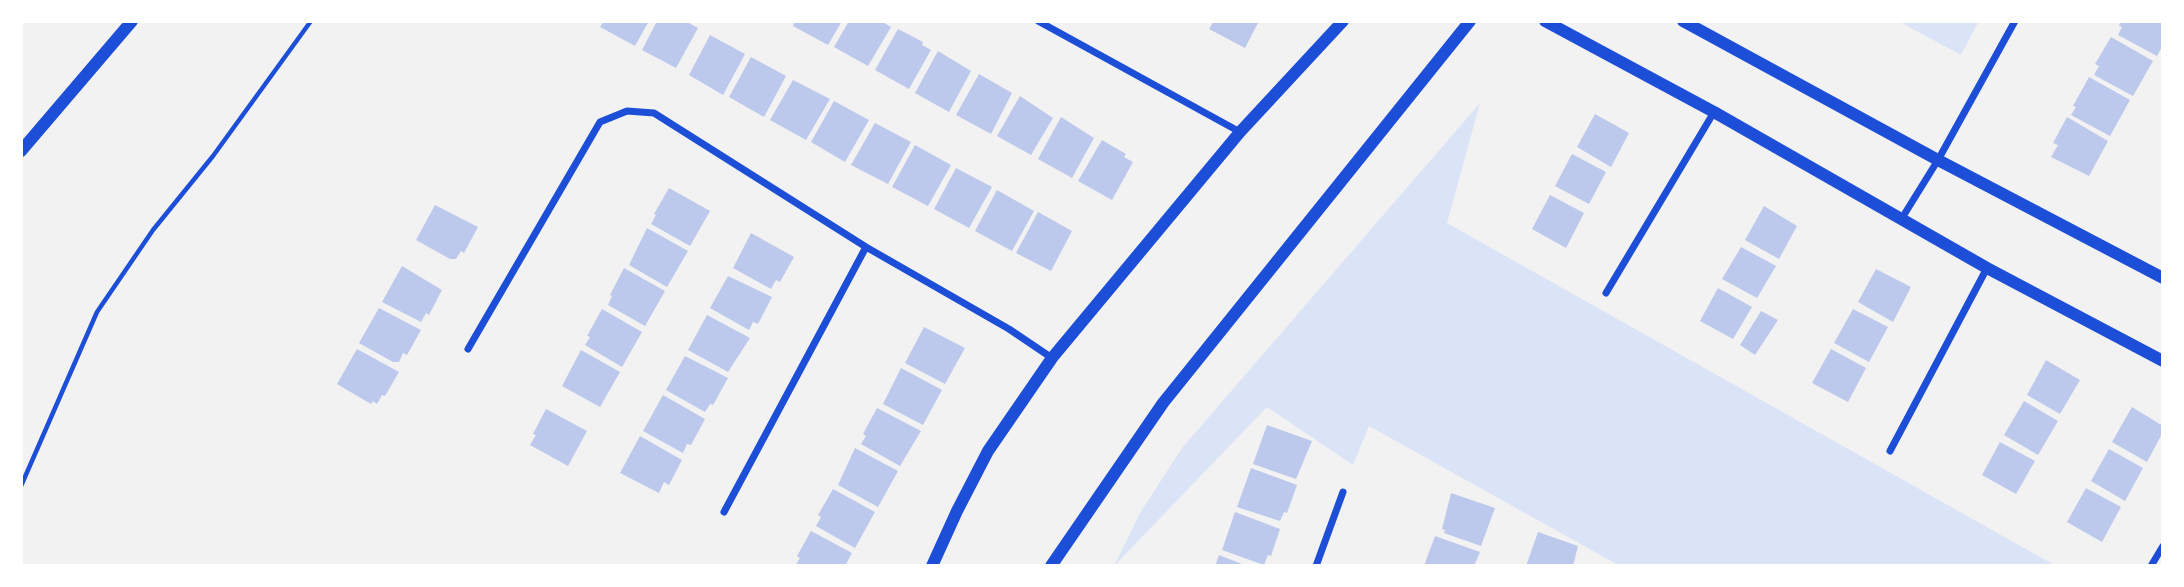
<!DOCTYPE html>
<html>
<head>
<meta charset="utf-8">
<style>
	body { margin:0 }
	#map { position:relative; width:2184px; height:587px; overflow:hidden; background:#f2f2f2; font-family:"Titillium Web",sans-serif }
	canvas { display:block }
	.frame { position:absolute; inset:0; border:23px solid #fff; pointer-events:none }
</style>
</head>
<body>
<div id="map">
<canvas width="2184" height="587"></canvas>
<div class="frame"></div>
</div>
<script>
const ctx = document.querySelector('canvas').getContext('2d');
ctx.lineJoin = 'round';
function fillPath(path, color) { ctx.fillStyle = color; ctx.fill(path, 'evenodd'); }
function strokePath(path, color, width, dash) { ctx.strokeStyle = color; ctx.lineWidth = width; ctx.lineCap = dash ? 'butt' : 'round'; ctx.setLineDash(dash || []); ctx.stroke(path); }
fillPath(new Path2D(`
	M1898 21H1979L1961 55Z
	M1480 103 1447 223 2056 566H1620L1369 426 1353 465 1267 407 1114 566 1140 513 1182 448Z`), '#dbe4f7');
fillPath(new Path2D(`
	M604 21H649L635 46 600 27Z
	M657 21H685L698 28 676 68 642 50Z
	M795 21H842L828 45 793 26Z
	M849 21H881L891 27 868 66 834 47Z
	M1214 21H1259L1245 48 1209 29Z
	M2121 21H2163V45L2157 56 2118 35 2122 27 2119 26Z
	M898 29 923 42 922 45 931 50 909 89 875 70Z
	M710 35 745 54 723 95 689 75Z
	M2111 37 2153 61 2133 96 2094 75 2099 66 2095 64Z
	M938 51 971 71 949 112 915 93Z
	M751 57 786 76 764 117 729 97Z
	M979 74 1012 93 991 134 956 115Z
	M2089 77 2130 100 2110 136 2071 115 2076 107 2073 106Z
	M793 80 830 99 806 140 770 120Z
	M1020 96 1053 118 1031 155 997 136Z
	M834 101 869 120 845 162 811 142Z
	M1595 114 1629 133 1611 167 1577 147Z
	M1061 117 1094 138 1072 178 1038 159Z
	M2067 117 2108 141 2089 176 2051 157 2058 145 2053 143Z
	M875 123 911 142 888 184 851 165Z
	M1102 140 1126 154 1124 157 1133 162 1112 200 1078 181Z
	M915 145 951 165 928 206 892 187Z
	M1572 154 1606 172 1589 204 1555 186Z
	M956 168 992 187 969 228 934 209Z
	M669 188 710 211 690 246 651 224 656 215 654 214Z
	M997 190 1034 211 1012 251 975 231Z
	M1550 195 1584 213 1566 248 1532 229Z
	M435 205 478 227 464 253 461 251 456 259H450L416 240Z
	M1764 206 1797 226 1779 259 1745 240Z
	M1038 212 1072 231 1051 271 1016 253Z
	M647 228 688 251 667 287 629 265Z
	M751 233 794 257 780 282 776 280 771 289 733 268Z
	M1741 247 1776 266 1757 298 1722 279Z
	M402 266 442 290 429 315 426 313 421 322 382 302Z
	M624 268 665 291 645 326 608 305 612 296 610 295Z
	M1876 269 1911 287 1893 322 1858 302Z
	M728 276 772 297 758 324 753 322 749 330 710 308Z
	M1718 288 1752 307 1733 339 1700 321Z
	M379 308 421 330 407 355 403 353 399 362H393L359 343Z
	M602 309 642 332 622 367 585 345 590 337 587 336Z
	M1853 309 1888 327 1869 362 1834 343Z
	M1761 311 1778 320 1755 355 1740 345Z
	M707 315 750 338 728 372 688 350Z
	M924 327 965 348 945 384 905 363Z
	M357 349 399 372 385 396 382 395 377 404 373 401 371 404 337 384Z
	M1831 349 1866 368 1848 402 1812 383Z
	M581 350 620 372 600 407 562 386Z
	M685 356 728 378 713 405 710 404 705 412 666 390Z
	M2046 360 2080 380 2060 414 2027 395Z
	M901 368 942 390 923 425 883 404Z
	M663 395 705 419 691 445 687 444 683 453 643 431Z
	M2024 401 2058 421 2038 455 2004 435Z
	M2132 407 2163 426V432L2147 462 2112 442Z
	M877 408 921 431 900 466 861 444 866 436 863 434Z
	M546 409 587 431 568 466 530 445 536 435 533 434Z
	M1267 425 1312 441 1296 479 1253 464Z
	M640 436 682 460 669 485 664 482 659 493 620 473Z
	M2000 442 2035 461 2016 494 1982 475Z
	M855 448 898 471 878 507 838 485Z
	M2109 449 2143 468 2125 501 2091 481Z
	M1251 468 1297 485 1287 513 1284 512 1280 521 1237 507Z
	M2086 488 2121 507 2102 542 2067 522Z
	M833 489 875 512 855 548 816 526 821 517 818 515Z
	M1451 493 1495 508 1481 546 1444 533 1445 530 1442 529Z
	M1235 512 1280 529 1271 556 1268 555 1264 565 1222 550Z
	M811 531 852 553 845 566H795L800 558 797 556Z
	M1538 532 1578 546 1573 566H1526Z
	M1435 536 1480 552 1474 566H1426L1425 563Z
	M1219 555 1247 566H1215Z`), '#bdc9ec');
strokePath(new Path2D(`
	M21 486 97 312 153 230 213 156 311 21`), '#1d4ed8', 4.5);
strokePath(new Path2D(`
	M1038 21 1240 132
	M1902 218 1938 160 2015 21
	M1606 293 1714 112
	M468 349 600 122 627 111 654 113 866 247 1009 329 1052 358
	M1890 451 1987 268
	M724 512 866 247
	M1316 566 1343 492
	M2151 566 2163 546`), '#1d4ed8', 7);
strokePath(new Path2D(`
	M1545 21 1714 112 1987 268 2163 361
	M1683 21 1938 160 2163 278
	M21 151 132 21
	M932 566 957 511 988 451 1052 358 1240 132 1343 21
	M1051 566 1163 403 1470 21`), '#1d4ed8', 12);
</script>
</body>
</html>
